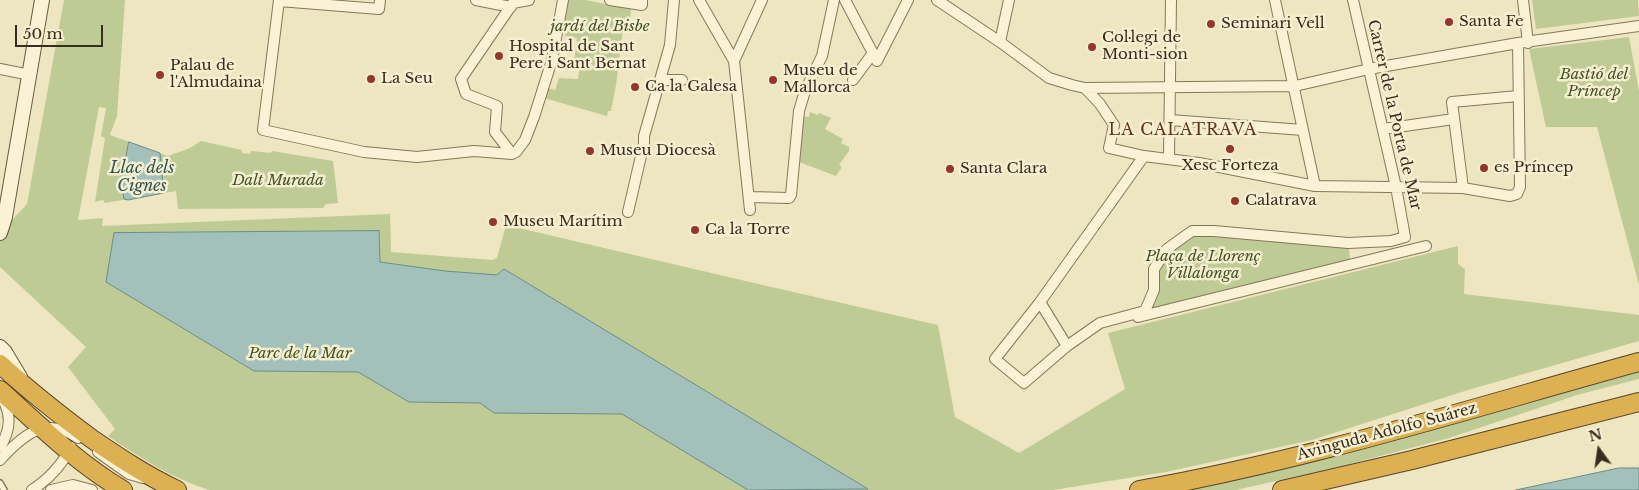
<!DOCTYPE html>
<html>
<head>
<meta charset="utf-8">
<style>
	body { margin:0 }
	#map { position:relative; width:1639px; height:490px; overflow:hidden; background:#eee6c1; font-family:"Libre Baskerville",serif }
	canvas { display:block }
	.north { position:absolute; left:1574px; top:425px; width:50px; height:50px; -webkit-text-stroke:4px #f5efd0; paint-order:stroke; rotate:346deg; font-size:14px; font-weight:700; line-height:20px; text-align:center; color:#372c1d }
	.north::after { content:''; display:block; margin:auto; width:18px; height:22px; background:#372c1d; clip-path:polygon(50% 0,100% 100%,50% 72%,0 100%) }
	.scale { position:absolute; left:15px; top:25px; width:88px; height:22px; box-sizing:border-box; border:2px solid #372c1d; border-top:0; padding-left:6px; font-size:15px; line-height:18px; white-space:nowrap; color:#372c1d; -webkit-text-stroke:4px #f5efd0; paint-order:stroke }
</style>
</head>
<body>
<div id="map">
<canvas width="1639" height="490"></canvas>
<div class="north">N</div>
<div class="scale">50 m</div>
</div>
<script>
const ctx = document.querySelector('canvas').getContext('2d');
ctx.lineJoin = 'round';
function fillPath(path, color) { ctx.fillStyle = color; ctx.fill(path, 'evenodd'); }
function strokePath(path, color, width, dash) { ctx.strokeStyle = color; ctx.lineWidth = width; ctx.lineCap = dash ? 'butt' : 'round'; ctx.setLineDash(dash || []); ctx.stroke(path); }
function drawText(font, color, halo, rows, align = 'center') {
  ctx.font = font + ' "Libre Baskerville",serif'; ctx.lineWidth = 5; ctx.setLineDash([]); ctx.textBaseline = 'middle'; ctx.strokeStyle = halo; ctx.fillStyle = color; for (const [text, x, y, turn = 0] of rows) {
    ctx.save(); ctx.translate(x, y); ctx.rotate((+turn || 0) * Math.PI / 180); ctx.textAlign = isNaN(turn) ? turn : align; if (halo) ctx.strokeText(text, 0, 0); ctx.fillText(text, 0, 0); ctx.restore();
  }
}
fillPath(new Path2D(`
	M64 0H125L117 116 110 135 168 156 190 148 201 141 242 150V153L250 154 251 151 271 153 272 151 333 161 338 203 326 204 323 208 178 209 176 191 105 203 103 200 95 202 105 138 101 136 106 108 99 107 78 220 103 218 102 226 390 214 391 252 492 260 497 258 506 225 754 283 938 325 955 417 1019 453 1125 389 1108 333 1458 246V264L1465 269 1464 294 1639 315V341L1468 390 1312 440 1166 472 1053 490H209C172 478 140 458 108 436L115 429 68 367 86 347 0 267V233L27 204Z
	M566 0H585L631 9 630 22 624 21 616 85 611 111H608L607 116 544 98 547 88 555 90 559 78 578 79 580 64 574 63 577 38 565 36 567 27 560 26Z
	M1532 0H1638L1639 16 1536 29Z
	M1629 37 1639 91V285L1597 127H1546L1529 49Z
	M810 112 818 115 819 113 831 118 825 129 843 139 841 143 849 147V151L839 165 842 167 836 176 799 162 802 116 809 117Z
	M1192 231 1348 243 1351 264 1145 311 1154 269Z
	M1639 368V379L1577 395 1449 438 1342 466 1236 490H1181C1336 461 1487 413 1639 368Z`), '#bfcb95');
const water = new Path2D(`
	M129 142 160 153 164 193 128 200 124 199 121 183Z
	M379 231 380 262 445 271 497 275 504 269 868 489 748 490 622 414 494 413 480 403 409 402 358 372 254 371 106 282 114 233Z
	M1619 468H1639V490H1516Z`);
fillPath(water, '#a4c0bb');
strokePath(water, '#6b8e89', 1);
const lane = new Path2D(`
	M0 483 4 490`);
const street = new Path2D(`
	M279 0 263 130 364 152 417 157 474 151 512 154
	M476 0 511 7
	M610 0 642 5V0
	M699 0 734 61 750 210
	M845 0 877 61
	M937 0 1000 42 1049 78 1072 85 1085 88 1295 86 1369 69 1518 43 1639 26
	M1275 0 1315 186
	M1523 0 1528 43
	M279 1 379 9 380 0
	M1000 42 1009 0
	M734 61 762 0
	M877 61 908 0
	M0 69 30 75
	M661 80H682
	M853 80 873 53
	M1085 88 1100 104 1114 125 1109 148 1144 156 1199 163 1315 186 1463 188 1510 196 1517 194 1520 187 1518 43
	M1170 120 1303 130
	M1383 129 1454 119
	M512 154 495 132 497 106 466 94 461 79 513 3 529 0
	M512 154 516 152 525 140 534 117 552 60 563 0
	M1169 158 1171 0
	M1463 188 1452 102 1518 96
	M750 197 789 198 791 195 799 111 805 91 822 56 834 0
	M628 212 644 143V136L670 45 674 0
	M1040 302 995 359 1024 383 1067 346 1100 323 1145 311 1154 290V269L1167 249 1192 231H1214L1348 243 1391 241 1405 237 1396 187 1353 0
	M1138 317 1426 246
	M1067 346 1040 302 1144 156
	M0 447C11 430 12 414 1 396
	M98 452 129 474 143 478
	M0 460C23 435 45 415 78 438
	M32 490C49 479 62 465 71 447
	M51 490 73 485 92 490`);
const secondary = new Path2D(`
	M0 233 5 217 42 0
	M0 347 5 352 20 377`);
const highway = new Path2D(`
	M0 364C29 391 60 415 92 439 120 458 147 476 177 490
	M0 390C39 425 77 463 123 490
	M1139 490C1309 460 1472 408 1639 362
	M1282 490 1412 460 1639 402`);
strokePath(lane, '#877759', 8);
strokePath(street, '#877759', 12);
strokePath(secondary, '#69583c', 16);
strokePath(highway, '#54442d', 20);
strokePath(lane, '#f9f2d4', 5);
strokePath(street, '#f9f2d4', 10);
strokePath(secondary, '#f9f2d4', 14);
strokePath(highway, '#ddb151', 18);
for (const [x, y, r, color] of [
	[1449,22,5,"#963529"],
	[1211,24,5,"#963529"],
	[1092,47,5,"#963529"],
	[499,56,5,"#963529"],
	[160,75,5,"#963529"],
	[371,79,5,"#963529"],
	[773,80,5,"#963529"],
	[635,87,5,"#963529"],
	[1230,149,5,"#963529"],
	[590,151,5,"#963529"],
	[1484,168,5,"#963529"],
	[950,169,5,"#963529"],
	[1235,201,5,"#963529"],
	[493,222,5,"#963529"],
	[695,230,5,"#963529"]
]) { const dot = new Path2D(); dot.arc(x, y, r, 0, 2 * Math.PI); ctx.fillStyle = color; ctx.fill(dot); strokePath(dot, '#f5efd0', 2); }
drawText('15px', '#372c1d', '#f5efd0', [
	["Santa Fe",1459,22],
	["Seminari Vell",1221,24],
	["Col·legi de",1102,38],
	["Monti-sion",1102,55],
	["Hospital de Sant",509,47],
	["Pere i Sant Bernat",509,64],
	["Palau de",170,66],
	["l'Almudaina",170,83],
	["Museu de",783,71],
	["Mallorca",783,88],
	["La Seu",381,79],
	["Ca la Galesa",645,87],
	["Museu Diocesà",600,151],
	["Xesc Forteza",1230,166,"center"],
	["es Príncep",1494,168],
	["Santa Clara",960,169],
	["Calatrava",1245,201],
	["Museu Marítim",503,222],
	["Ca la Torre",705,230]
], 'left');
drawText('italic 15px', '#415324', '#f5efd0', [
	["jardí del Bisbe",600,27],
	["Bastió del",1594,75],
	["Príncep",1594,92],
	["Dalt Murada",278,181],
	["Plaça de Llorenç",1203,257],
	["Villalonga",1203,274],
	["Parc de la Mar",300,354]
]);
drawText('15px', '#372c1d', '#f5efd0', [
	["Carrer de la Porta de Mar",1394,115,77],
	["Avinguda Adolfo Suárez",1387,432,-15]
]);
ctx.letterSpacing = '1px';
drawText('16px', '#63341d', '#f5efd0', [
	["LA CALATRAVA",1183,130]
]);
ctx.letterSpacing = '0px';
drawText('italic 16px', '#2c5456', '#f5efd0', [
	["Llac dels",142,168],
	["Cignes",142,186]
]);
</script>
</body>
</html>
